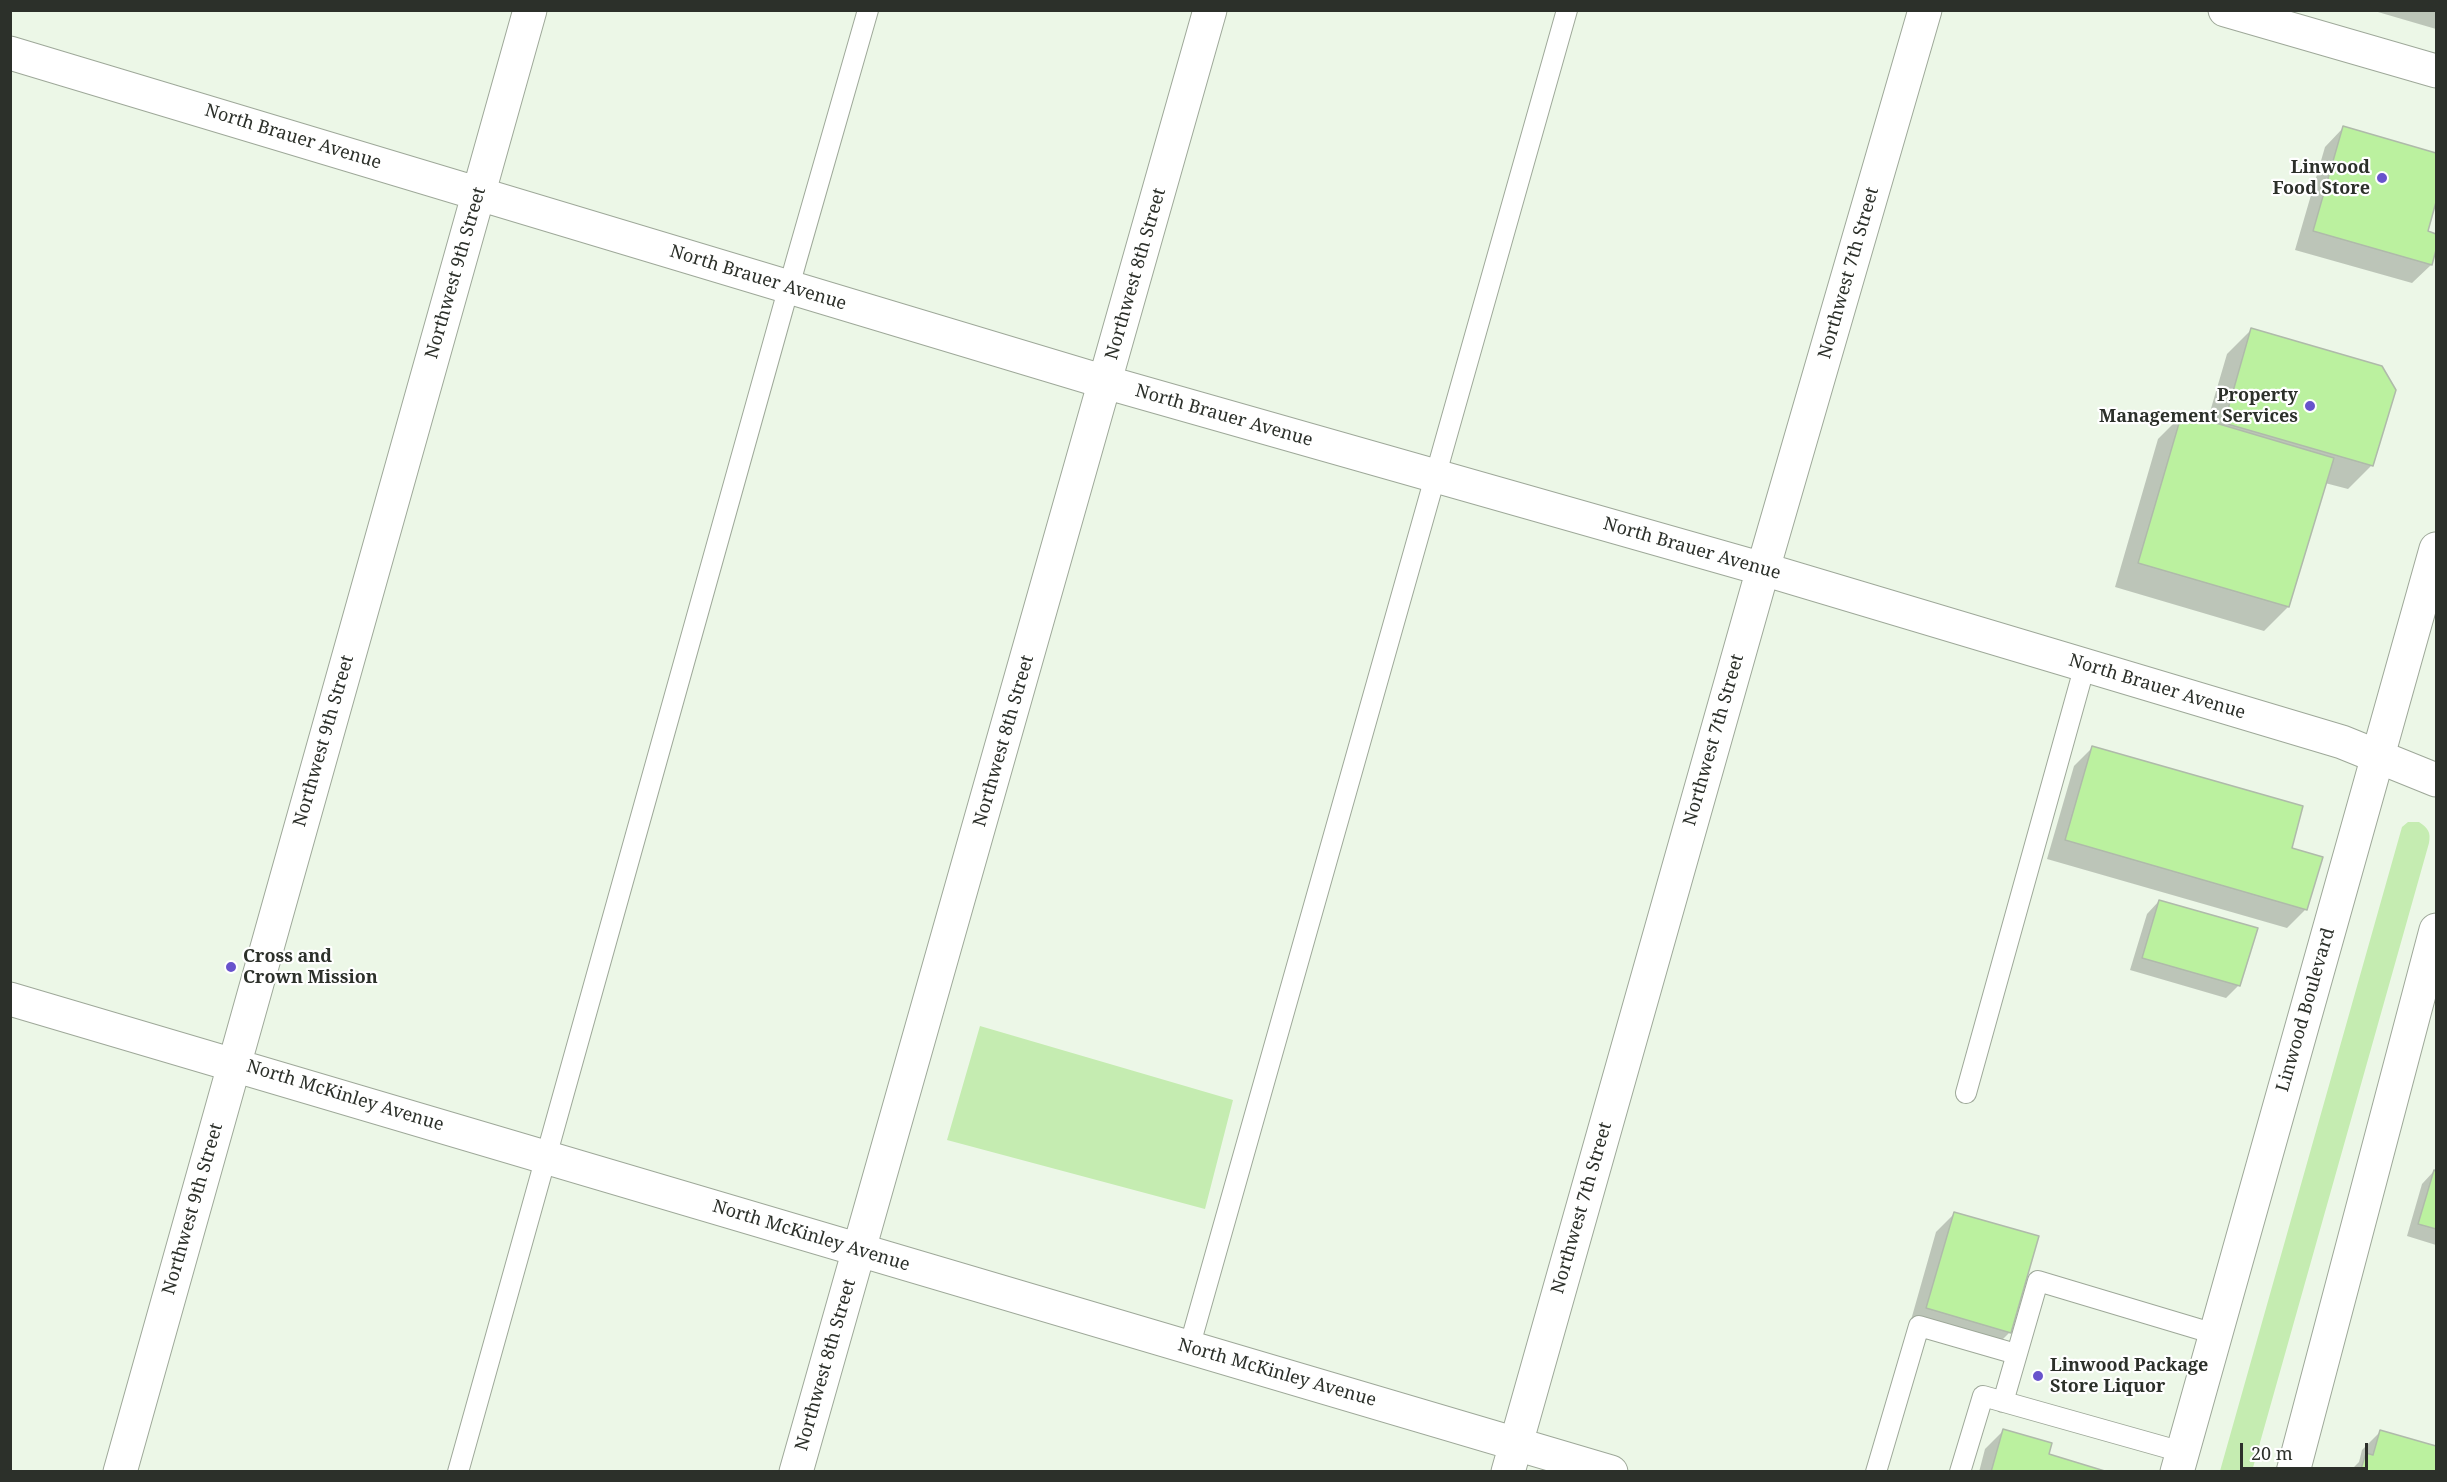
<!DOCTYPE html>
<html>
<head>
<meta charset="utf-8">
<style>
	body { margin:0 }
	#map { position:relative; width:2447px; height:1482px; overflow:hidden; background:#ecf7e7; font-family:"Noto Serif",serif }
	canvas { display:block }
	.frame { position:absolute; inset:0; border:12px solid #2c302a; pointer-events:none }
	.scale { position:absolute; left:2240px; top:1443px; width:128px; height:27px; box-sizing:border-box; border:3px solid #2c302a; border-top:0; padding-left:8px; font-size:18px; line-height:21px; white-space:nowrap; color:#2c302a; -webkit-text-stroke:4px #fff; paint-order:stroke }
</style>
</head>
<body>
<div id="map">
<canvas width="2447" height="1482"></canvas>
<div class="frame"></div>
<div class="scale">20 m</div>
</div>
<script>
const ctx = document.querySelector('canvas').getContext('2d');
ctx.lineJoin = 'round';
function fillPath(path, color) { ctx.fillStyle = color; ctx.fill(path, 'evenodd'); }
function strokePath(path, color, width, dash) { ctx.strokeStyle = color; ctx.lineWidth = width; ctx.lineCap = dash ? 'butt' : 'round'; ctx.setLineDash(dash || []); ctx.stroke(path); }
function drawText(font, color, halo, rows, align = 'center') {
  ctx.font = font + ' "Noto Serif",serif'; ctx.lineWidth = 4.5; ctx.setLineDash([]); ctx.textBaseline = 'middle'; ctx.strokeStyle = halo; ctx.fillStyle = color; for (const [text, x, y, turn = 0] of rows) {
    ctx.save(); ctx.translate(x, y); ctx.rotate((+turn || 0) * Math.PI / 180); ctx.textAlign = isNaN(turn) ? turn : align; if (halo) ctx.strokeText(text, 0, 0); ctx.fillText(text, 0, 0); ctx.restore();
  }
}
fillPath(new Path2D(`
	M2408 822H2419C2428 828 2431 832 2429 843L2252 1471H2220L2402 827Z
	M980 1026 1233 1100 1205 1209 947 1140Z`), '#c5ecb1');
fillPath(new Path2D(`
	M2371 10H2436V29Z
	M2343 128 2436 155V196L2426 232 2436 235V245L2431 265 2412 283 2295 250 2325 147Z
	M2251 330 2372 465 2348 489 2325 483 2288 607 2264 631 2115 587 2158 439 2182 415 2207 422 2227 354Z
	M2093 747 2306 909 2287 928 2047 859 2074 766Z
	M2159 901 2239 985 2226 998 2130 970 2147 914Z
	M2434 1171 2436 1172V1245L2407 1236 2422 1184Z
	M1954 1214 2010 1332 1991 1351 1909 1327 1936 1232Z
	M2004 1430 2047 1455 2103 1472H1979L1985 1449Z
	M2381 1431 2436 1447V1472H2349L2359 1462 2362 1450Z`), '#0003');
const building = new Path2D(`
	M2343 126 2436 153V202L2428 231 2436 234V250L2432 265 2313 231Z
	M2251 328 2382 366 2396 390 2373 466 2224 423Z
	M2182 413 2334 458 2289 607 2138 563Z
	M2092 746 2303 806 2292 848 2323 857 2307 910 2065 840Z
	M2159 900 2258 928 2240 986 2142 958Z
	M2434 1170 2436 1171V1229L2418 1224Z
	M1954 1212 2039 1236 2011 1333 1926 1308Z
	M2003 1429 2052 1443 2049 1454 2108 1472H1991Z
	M2380 1430 2436 1446V1472H2360L2366 1453 2373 1455Z`);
fillPath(building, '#bbf19f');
strokePath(building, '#afbaaa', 1.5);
const lane = new Path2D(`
	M1966 1093 2085 665
	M1189 1348 1567 10
	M2003 1402 2038 1281 2215 1334
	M458 1472C597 985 727 496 868 10
	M1876 1472 1919 1326 2016 1354
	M1960 1472 1983 1396 2182 1452`);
const street = new Path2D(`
	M2225 10 2436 71
	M10 53 1105 382 1763 569 2342 742 2436 780
	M10 999 1611 1472
	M120 1472 530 10
	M796 1472 1210 10
	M1508 1472 1763 569 1925 10`);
const primary = new Path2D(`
	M2177 1472 2436 549
	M2293 1472 2436 930`);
strokePath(lane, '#9ea899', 22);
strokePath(street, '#9ea899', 35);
strokePath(primary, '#9ea899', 35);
strokePath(lane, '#fff', 20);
strokePath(street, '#fff', 33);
strokePath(primary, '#fff', 33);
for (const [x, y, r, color] of [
	[2382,178,6,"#6853cc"],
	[2310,406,6,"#6853cc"],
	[231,967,6,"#6853cc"],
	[2038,1376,6,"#6853cc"]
]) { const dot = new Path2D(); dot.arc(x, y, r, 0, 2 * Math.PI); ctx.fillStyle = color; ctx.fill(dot); strokePath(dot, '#fff', 2); }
drawText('18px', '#2c302a', '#fff', [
	["North Brauer Avenue",293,137,17],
	["Northwest 9th Street",456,273,-74],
	["Northwest 7th Street",1849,273,-74],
	["Northwest 8th Street",1136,274,-74],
	["North Brauer Avenue",758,278,17],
	["North Brauer Avenue",1224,416,16],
	["North Brauer Avenue",1692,549,16],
	["North Brauer Avenue",2157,687,17],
	["Northwest 7th Street",1714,740,-74],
	["Northwest 9th Street",324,741,-74],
	["Northwest 8th Street",1004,741,-74],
	["Linwood Boulevard",2306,1010,-74],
	["North McKinley Avenue",345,1096,17],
	["Northwest 7th Street",1582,1208,-74],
	["Northwest 9th Street",193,1209,-74],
	["North McKinley Avenue",811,1236,17],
	["Northwest 8th Street",826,1365,-74],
	["North McKinley Avenue",1277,1373,16]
]);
drawText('bold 18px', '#2c302a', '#fff', [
	["Linwood",2370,168],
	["Food Store",2370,189],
	["Property",2298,396],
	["Management Services",2298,417],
	["Cross and",243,957,"left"],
	["Crown Mission",243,978,"left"],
	["Linwood Package",2050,1366,"left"],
	["Store Liquor",2050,1387,"left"]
], 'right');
</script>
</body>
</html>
